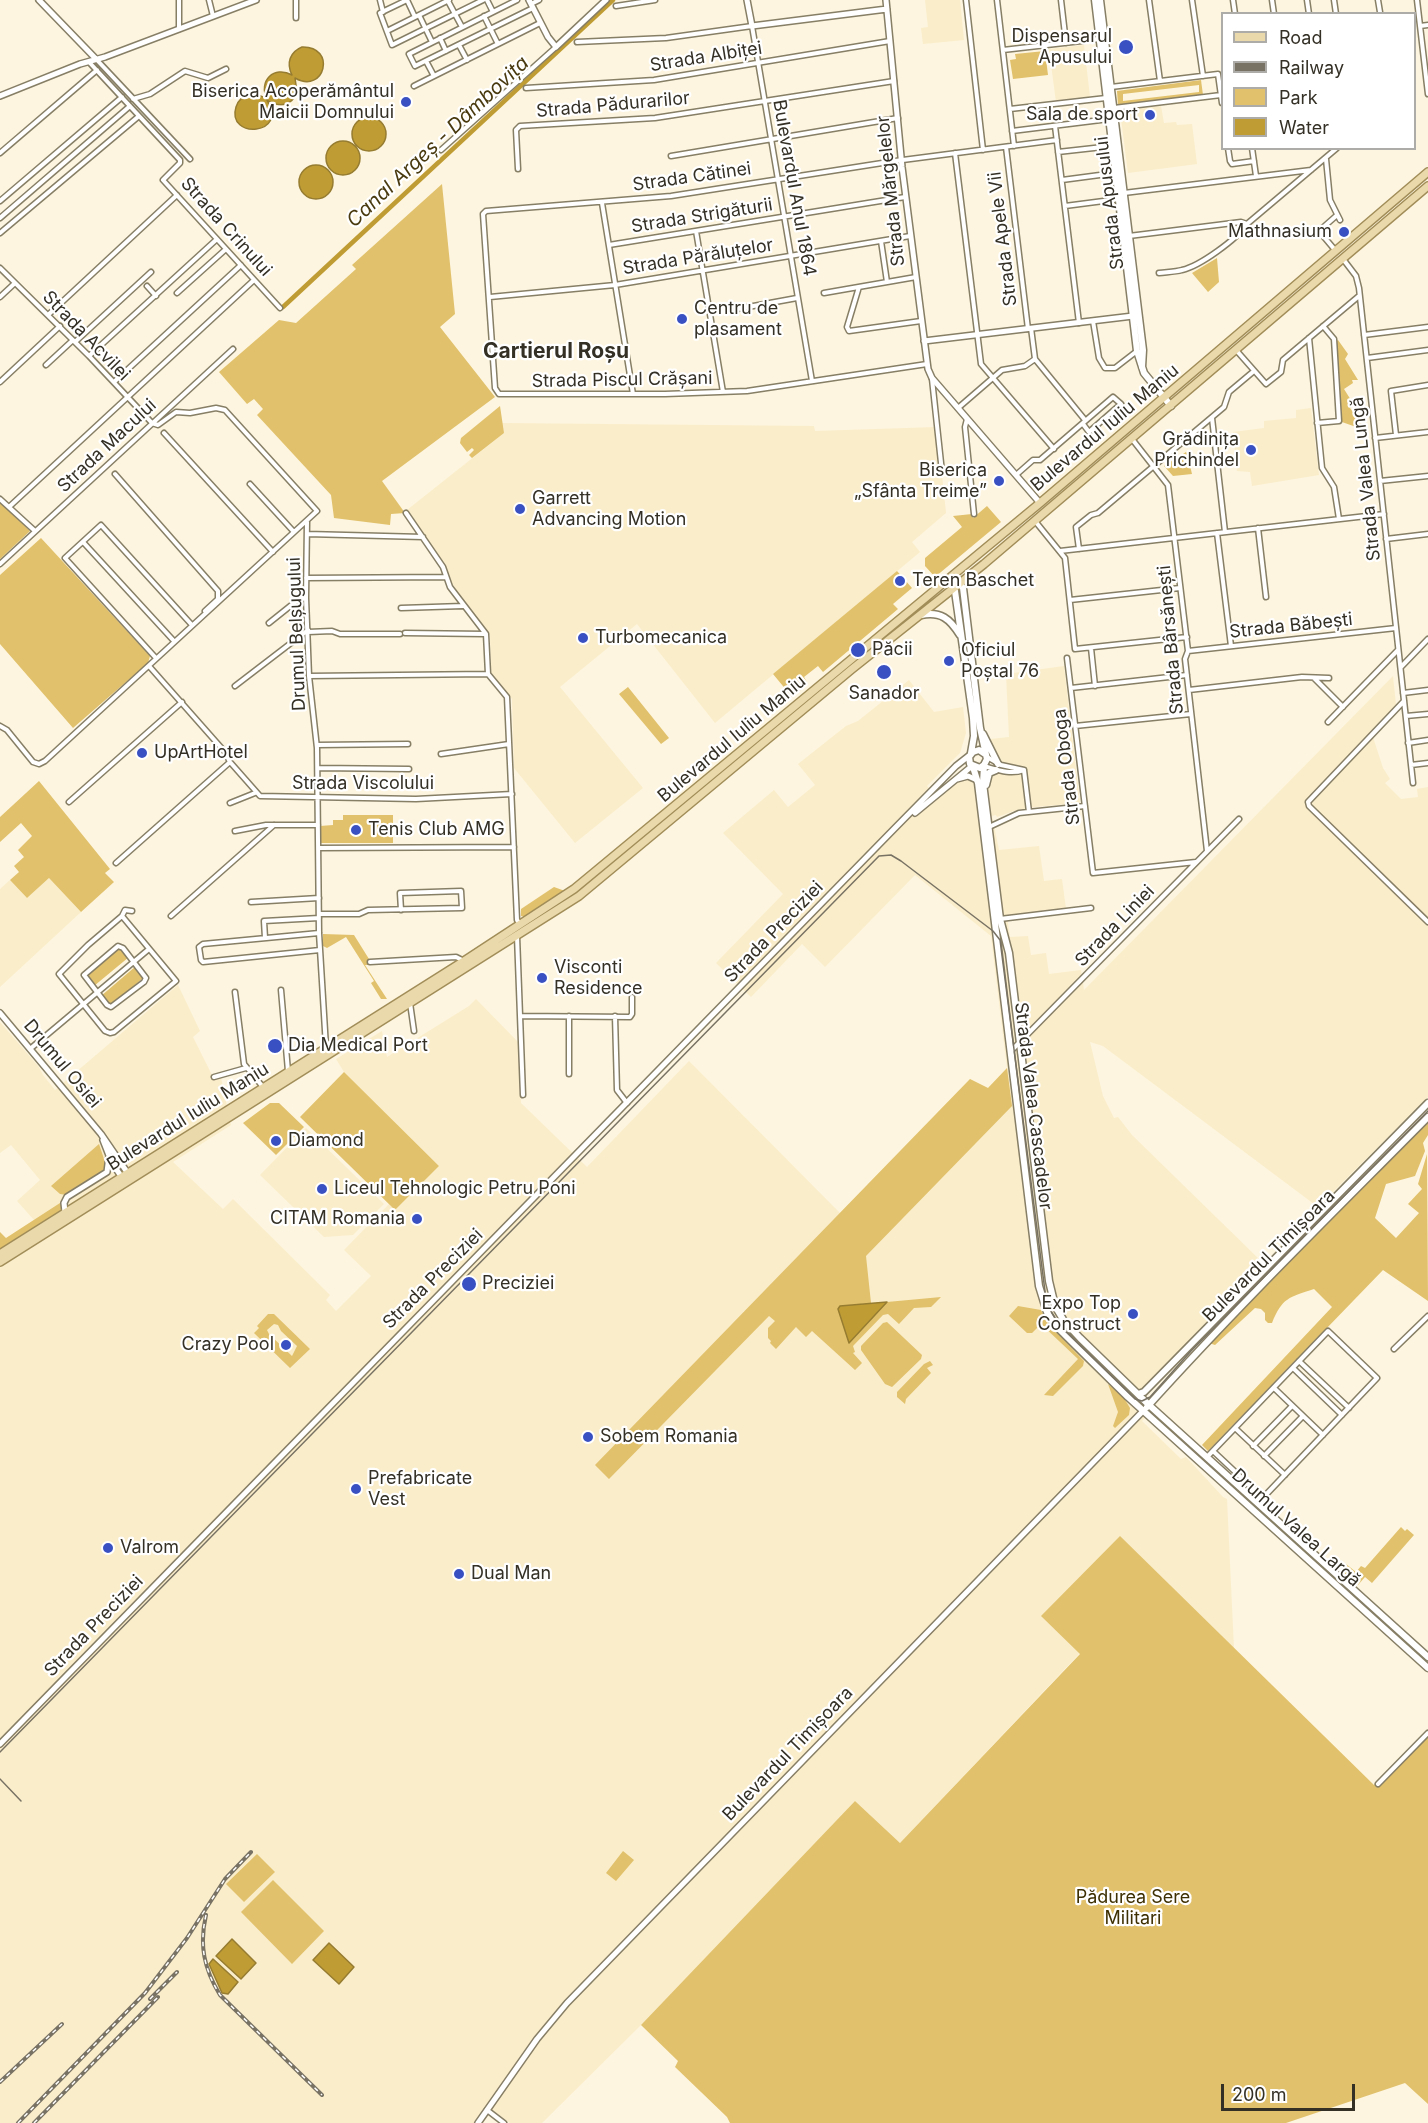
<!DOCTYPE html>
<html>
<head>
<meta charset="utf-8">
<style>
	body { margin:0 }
	#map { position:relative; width:1428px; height:2123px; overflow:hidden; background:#fdf5df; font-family:Inter,sans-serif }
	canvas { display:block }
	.legend { position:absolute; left:1221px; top:12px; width:195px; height:138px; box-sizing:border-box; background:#fff; border:2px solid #aeaca8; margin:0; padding:8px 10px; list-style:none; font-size:18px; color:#343026 }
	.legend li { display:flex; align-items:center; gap:12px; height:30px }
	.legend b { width:30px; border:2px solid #aeaca8 }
	.scale { position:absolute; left:1221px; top:2084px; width:134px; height:27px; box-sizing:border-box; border:3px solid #343026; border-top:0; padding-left:8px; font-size:18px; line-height:21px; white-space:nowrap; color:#343026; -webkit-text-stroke:4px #fff; paint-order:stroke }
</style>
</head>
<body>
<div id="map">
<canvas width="1428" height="2123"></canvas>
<ul class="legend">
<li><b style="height:8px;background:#ead9ab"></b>Road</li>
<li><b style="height:8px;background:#787264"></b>Railway</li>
<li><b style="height:16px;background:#e1c16b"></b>Park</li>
<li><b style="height:16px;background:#c09d34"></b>Water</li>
</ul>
<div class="scale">200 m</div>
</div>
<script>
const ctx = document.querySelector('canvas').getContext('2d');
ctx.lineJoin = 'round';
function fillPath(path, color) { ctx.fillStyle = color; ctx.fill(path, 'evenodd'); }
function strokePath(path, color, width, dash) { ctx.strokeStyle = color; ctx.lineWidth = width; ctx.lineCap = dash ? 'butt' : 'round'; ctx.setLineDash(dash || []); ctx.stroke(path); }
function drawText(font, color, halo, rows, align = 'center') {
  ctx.font = font + ' Inter,sans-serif'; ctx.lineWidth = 4.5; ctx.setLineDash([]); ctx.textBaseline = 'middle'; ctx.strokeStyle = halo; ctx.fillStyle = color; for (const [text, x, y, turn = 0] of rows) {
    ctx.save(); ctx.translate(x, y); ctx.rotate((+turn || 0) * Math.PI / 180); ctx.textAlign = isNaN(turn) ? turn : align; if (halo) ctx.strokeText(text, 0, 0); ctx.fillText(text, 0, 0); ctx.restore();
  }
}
fillPath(new Path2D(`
	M925 0H960L964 40 923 44 921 28 928 27Z
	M1084 45 1090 97 1056 102 1049 49Z
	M1161 106 1164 123 1176 122 1177 125 1192 124 1197 164 1128 173 1120 111Z
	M1311 408 1319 475 1252 486 1250 472 1237 471 1233 432 1264 428V421L1296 418V410Z
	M501 423 814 426 815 431 937 427 946 513 912 542 920 552 715 723 637 624 560 687 643 788 575 843 514 768 512 699 491 674 490 635 465 604 407 510 504 433Z
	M1064 666 1080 803 1035 807 1014 811 997 817 996 815 992 816 999 850 1039 846 1044 881 1062 879 1066 909 1007 917 1010 937 1028 936 1031 955 1046 953 1049 974 1081 970 1084 990 1393 676 1396 705 1371 731 1383 768 1390 779 1385 783 1401 799 1418 797 1417 789 1428 787V1097L1318 1207 1103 1046 1090 1042 1103 1096 1114 1118 1118 1117 1132 1135 1262 1262 1131 1403 1146 1417 1142 1421 1181 1459 1186 1457 1223 1497 1227 1499 1234 1649 1120 1537 1080 1653 900 1843 855 1801 641 2025 542 2123H510L492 2110 483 2123H0V1242L34 1220 17 1201 40 1180 11 1145 0 1153V1022L39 1067 43 1075 55 1090 178 985 200 1031 193 1037 212 1075 220 1073 231 1125 173 1162 223 1209 233 1199 330 1295 326 1300 336 1311 371 1276 344 1250 389 1204 395 1210 439 1166 344 1072 336 1059 382 1031 387 1057 469 1006 476 999 518 1042 521 1103 587 1167 689 1061 840 1213 970 1079 988 1088 1007 1068 991 936 915 875 825 967 802 944 751 997 716 963 783 894 723 833 774 790 788 807 815 785 798 764 846 726 858 721 909 680 934 712 963 707 966 733 960 753 927 786 937 797 963 779 993 775 991 739 1009 737 1006 674Z
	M49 878 81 912 0 987V889L10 880 27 898Z
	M306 1128 384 1204 353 1235 324 1237 260 1175Z`), '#faedca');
fillPath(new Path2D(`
	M1045 51 1048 75 1013 79 1010 60 1016 59 1015 54Z
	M1201 80 1203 95 1118 105 1117 91ZM1199 85V92L1123 101V94Z
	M442 184 455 314 440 327 495 397 382 481 405 513 391 514 390 525 334 518 331 495 257 415 263 409 254 399 247 404 219 372 279 320 296 323 356 269 352 265Z
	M1217 258 1219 282 1208 292 1192 273Z
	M1338 340 1348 354 1345 359 1358 380H1352L1353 383 1344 389 1354 405 1350 408 1363 426 1362 429 1339 421 1335 342Z
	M500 406 504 433 472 458 469 455 474 450 472 448 467 452 460 443 461 438Z
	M1186 452 1187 453 1192 474 1173 476 1164 466Z
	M0 502 30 531 0 559Z
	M987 506 1001 522 935 577 925 566V558L962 527 953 516 972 514 973 518Z
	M41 538 150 656 148 663 73 728 0 644V575Z
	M897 571 912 588 893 604 898 609 823 672 818 666 804 677 808 684 792 697 773 674Z
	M628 687 669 738 661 744 619 694Z
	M39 781 110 869 105 873 114 882 81 912 49 878 27 898 10 880 19 872 14 866 24 857 18 850 32 836 21 823 0 842V817Z
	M343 815H393V843H320V826L333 825V820H343Z
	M554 887 565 891 525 917 521 916V909Z
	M323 934 354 935 369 959V965H365L387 999H381L371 983 374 981 346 937 327 948 323 946Z
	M117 949 122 950 129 957 94 986 88 979 87 974Z
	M136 966 143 976 142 979 113 1004 108 1003 101 996Z
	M1007 1068 1012 1106 866 1256 871 1303 840 1306 849 1343 887 1302 941 1297 931 1307 914 1308 899 1324 888 1314 883 1315 853 1346 855 1352 853 1353 862 1363 855 1370 812 1331 806 1337 796 1327 776 1349 770 1343 771 1341 768 1338V1328L775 1321 769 1316 609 1479 595 1465 970 1079 988 1088Z
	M344 1072 439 1166 395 1210 300 1117Z
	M270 1103H279L304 1127 276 1155 243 1123Z
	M1428 1120V1135L1423 1143 1425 1151 1415 1176 1386 1184 1375 1218 1396 1238 1419 1213 1408 1204 1422 1189 1418 1184 1427 1154 1428 1301 1383 1270 1208 1451 1202 1445 1332 1307 1314 1289C1289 1297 1282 1298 1272 1323H1268L1265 1320V1313L1261 1309 1255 1308 1215 1345 1209 1343Z
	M99 1144 105 1162 104 1172 67 1195 60 1194 51 1186Z
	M60 1203 62 1208 59 1212 0 1249V1232L6 1238Z
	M1018 1306 1041 1310 1050 1326 1084 1361 1083 1366 1053 1396 1044 1395 1078 1359 1041 1324 1032 1333H1027L1009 1316Z
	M268 1314H274L310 1349 290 1368 254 1333 259 1328 257 1326ZM274 1324 278 1325 281 1331 297 1346 292 1356 269 1334 267 1330Z
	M887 1322 922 1355 921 1359 892 1387 885 1384 861 1350V1346L883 1323Z
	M930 1361 933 1365 927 1368 931 1373 906 1399 905 1404 897 1397V1392L924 1364Z
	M1108 1384 1124 1398 1130 1408 1129 1415 1115 1428 1113 1426 1118 1412Z
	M1401 1527 1405 1531 1407 1529 1414 1535 1372 1583 1365 1577 1358 1585 1341 1570 1346 1564 1356 1572 1361 1566 1365 1568Z
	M1120 1536 1374 1785 1428 1732V2104L1405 2083 1286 2123H730L727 2117 675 2067 678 2061 641 2025 855 1801 900 1843 1080 1654 1041 1616Z
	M623 1851 634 1860 616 1881 606 1873Z
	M257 1854 275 1872 244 1902 226 1884Z
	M273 1880 324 1931 292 1964 241 1912Z`), '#e1c16b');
const water = new Path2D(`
	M302 47C337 46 325 95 295 78L297 92C292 106 279 108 267 100 290 135 226 140 236 107 241 92 256 92 267 99 258 81 274 65 292 75 286 63 290 52 302 47Z
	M352 134a17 17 0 1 1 34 0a17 17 0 1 1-34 0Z
	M326 158a17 17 0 1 1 34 0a17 17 0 1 1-34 0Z
	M299 182a17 17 0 1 1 34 0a17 17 0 1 1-34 0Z
	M887 1302 849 1343 838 1309 840 1306Z
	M232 1939 256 1963 241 1979 216 1956Z
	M329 1943 354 1967 339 1984 313 1960Z
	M213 1959 238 1982 228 1994 222 1993 209 1964Z`);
fillPath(water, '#c09d34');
strokePath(water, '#967c30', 1.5);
strokePath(new Path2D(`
	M283 307 613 0`), '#c09d34', 4.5);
const minor = new Path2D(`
	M179 0V29
	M209 0 213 16
	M380 0 383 12
	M407 0 380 13 392 45 483 0
	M407 0 415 17
	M487 0 493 12
	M517 0 409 54 415 66 533 8
	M966 0 983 150
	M997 0 1014 146
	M1061 0 1066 43
	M1149 0 1160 81
	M1192 0 1203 76
	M1233 0 1235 14
	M1272 0 1274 14
	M1307 0 1309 14
	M1334 0 1336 14
	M1378 0 1380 12
	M1417 0 1428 94
	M448 1 462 27
	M531 4 539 0
	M616 6 655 0
	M419 15 432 42
	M484 16 498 44
	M296 18V0
	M1420 26 1428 25
	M387 31 449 0
	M440 38 446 51
	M577 42 666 38 752 26 812 381
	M459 45 467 60
	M1003 50 1099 39
	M96 59 190 159
	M426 61 434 76
	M89 62 180 160V163L163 180 280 308
	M414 86 540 23
	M1111 87 1218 74 1222 103
	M526 88 654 80 890 41
	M133 99 150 94 185 71 208 78 226 69
	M1114 108 1221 95
	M1010 109 1106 98
	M1055 126 1079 323
	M1012 131 1109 119
	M1006 147 1028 329
	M1228 148 1230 161 1232 164 1254 161
	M1252 148 1256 176
	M441 150 556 47
	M1058 152 1112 146
	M0 153 97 70
	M955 153 981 364 1054 449
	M671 156 898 118
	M1326 159 1330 200 1340 220
	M518 169 516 130 520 126 655 118 894 81
	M1062 180 1115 173
	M1124 193 1311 170
	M0 201 122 97
	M602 203 633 394
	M1065 206 1119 199
	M0 218 130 106
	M696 231 723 392
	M0 233 139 116
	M1129 236 1241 222 1247 224
	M881 241 887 282
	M609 245 905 197
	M1335 250 1319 231 1336 216
	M1343 259 1356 276 1359 288 1413 783
	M0 268 89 356 152 423
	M1159 273C1166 272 1175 272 1182 270 1200 266 1237 239 1247 224L1337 148
	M147 286 156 296
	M859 287 847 327 849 331 921 321
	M177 293 226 249
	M824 293 916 277
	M0 297 15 283
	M490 297 615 285 910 236
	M737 309 797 298
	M48 315 177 195
	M1093 321 1099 358 1105 368H1115L1137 351
	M1031 328 1035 359 1085 420
	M1364 335 1428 327
	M1309 338 1322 468 1334 487 1339 519
	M75 342 151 272
	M1236 350 1266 384 1281 372 1283 360 1359 296
	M89 356 217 239
	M1367 358 1428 350
	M927 364 747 391 665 394H499L495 388 483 214 486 211 671 196 895 161 1057 140
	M46 365 73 340
	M932 379 942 472
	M0 382 60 326
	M114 382 241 265
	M958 408 1002 370 1025 366 1035 359
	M1212 418 1225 532
	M967 419 965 427 974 514
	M1317 423 1339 421 1334 339 1323 326
	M164 433 273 552
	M1396 435 1391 391 1428 385
	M1375 438 1428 432
	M1132 439 1168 485 1188 651 1185 659 1207 851
	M115 474 218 591V599L205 611
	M1016 475 1033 460H1040L1113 397 1121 404 1089 432 1083 424
	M1380 481 1428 476
	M250 484 294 532
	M0 499 35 531
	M9 507 254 280
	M406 513 443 567 450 587 486 634 488 674 507 697 517 920 520 924
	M1035 521 1065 558 1075 649 1187 637
	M307 522 306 598 309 676 317 748 319 933 326 1047
	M1258 528 1266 597
	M1217 533 1231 646
	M307 534 423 537
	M1386 539 1428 534
	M83 542 173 640
	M1079 549 1076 527 1091 515 1098 513 1224 407 1229 392 1254 371
	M1060 551 1384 514
	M0 564 233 349
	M306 578 446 577
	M1070 600 1180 588
	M401 608 463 606
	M269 623 299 599 306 598
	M308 632 332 631 340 634H400
	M405 633 485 634
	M1091 648 1095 686
	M1188 651 1396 628
	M155 657 65 558 101 525 191 624
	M1067 658 1093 873 1196 862
	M149 666 225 752 230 762 260 796 416 799 512 794
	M1401 667 1428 639
	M309 676 488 674
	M1314 678 1343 707
	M235 686 308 630
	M1071 688 1187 675
	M1189 690 1302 677 1329 678
	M1403 693 1428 690
	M1404 701 1308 802 1309 806 1428 922
	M1406 716 1428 714
	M1328 722 1398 650
	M0 726 7 730 33 762 39 764 45 761 317 511 225 410 216 408 190 413 176 412 158 425 152 423
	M1075 726 1191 714
	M1408 743 1428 740
	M317 745 408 744
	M441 754 509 744
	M987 757 1001 765 1024 770
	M1411 765 1428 763
	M984 766C998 770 1010 775 1024 770
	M318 768 409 769
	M1024 770 1029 812
	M69 802 182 702
	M230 803 255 793
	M989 827 1019 813 1085 806
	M235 831 266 825H318
	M319 848 514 847
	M116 863 230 762
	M251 902 319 898
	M319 914H359L368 910 462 908 461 891 400 893 401 910
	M122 916 88 945 59 974 105 1031 110 1033 114 1032 176 981 122 916 125 910 132 911
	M171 916 274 825
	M1000 919 1091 908
	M319 933 203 944 199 947 201 960 203 962 320 950
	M517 936 523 1095
	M265 938 264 921 319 918
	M118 946 123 948 146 978 144 982 111 1007 107 1005 84 975Z
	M370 962 456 957 464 961
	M281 990 288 1071
	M235 992 244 1064 263 1087
	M410 1003 414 1031
	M520 1016 630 1017 632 1014V997
	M569 1016V1074
	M615 1016 617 1090 627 1103
	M30 1049 149 949
	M1011 1051 1239 819
	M214 1077 246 1068
	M1394 1349 1428 1316
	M1299 1361 1349 1408
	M1293 1368 1342 1415
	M1274 1388 1323 1435
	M1235 1428 1285 1475
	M1253 1446 1292 1406
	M1213 1451 1263 1498
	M1264 1456 1303 1416
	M1207 1457 1328 1331 1377 1378 1258 1503
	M1378 1784 1428 1733
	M487 2110 504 2123`);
const tertiary = new Path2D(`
	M39 0 96 59
	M529 0 548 37 556 47 606 0
	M747 0 752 26 887 9
	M886 0 902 167 928 369 932 378 1040 503
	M0 96 80 64 105 57 256 0
	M924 341 1133 316
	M957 779 968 776 977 780
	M915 813 972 766
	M0 1013 101 1134 129 1175
	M103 1140 112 1163 123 1179
	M65 1212 64 1203 67 1197 107 1172 109 1156
	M0 1744 894 829 956 766 970 755
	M478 2123 537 2039 567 2003 1143 1411`);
const secondary = new Path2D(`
	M1095 0 1137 351 1144 373 1171 406
	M1100 0 1143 350 1142 367
	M954 575 963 588 980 728 987 759 984 765 980 768 970 764 969 757 973 752 979 750 985 754
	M948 580 955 591 973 718 974 736 971 753
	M921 615C941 611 950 619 960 635
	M983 734 998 764
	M984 766 983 783 1000 919 1009 953 1049 1281 1055 1306 1064 1321 1080 1338 1149 1405 1428 1657
	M973 767 978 783 1039 1286 1047 1312 1054 1324 1066 1336 1128 1397 1428 1668
	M986 785 989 773 996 770
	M1138 1394 1144 1392 1428 1103
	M1147 1407C1237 1307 1333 1213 1428 1117`);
const primary = new Path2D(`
	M0 1254 464 961 574 889 1040 503 1428 172
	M0 1262 579 896 852 669 984 564 1428 186`);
strokePath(minor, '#877e66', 7);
strokePath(tertiary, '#877e66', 8);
strokePath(secondary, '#877e66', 9);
strokePath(primary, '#a18d58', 10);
strokePath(minor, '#fff', 4);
strokePath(tertiary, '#fff', 5);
strokePath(secondary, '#fff', 6);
strokePath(primary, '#ead9ab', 7);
strokePath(new Path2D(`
	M0 1752 879 856 891 855 901 861 993 931 1000 940 1046 1299 1052 1313 1062 1328 1135 1399 1142 1401 1150 1397 1191 1351 1428 1111
	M0 1779 21 1801`), '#787264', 1.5);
const rail = new Path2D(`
	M206 1915C199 1945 204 1969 220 1995L322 2095
	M150 1999 177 1972
	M0 2082 62 2024
	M18 2123 145 1993 187 1938 225 1879 251 1852
	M34 2123 158 1997`);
strokePath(rail, '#787264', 4);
strokePath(rail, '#fff', 1.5, [4.5]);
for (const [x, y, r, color] of [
	[1126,47,8,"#3950c2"],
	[406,102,6,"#3950c2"],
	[1150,115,6,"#3950c2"],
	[1344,232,6,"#3950c2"],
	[682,319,6,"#3950c2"],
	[1251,450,6,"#3950c2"],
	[999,481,6,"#3950c2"],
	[520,509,6,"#3950c2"],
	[900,581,6,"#3950c2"],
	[583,638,6,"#3950c2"],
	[858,650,8,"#3950c2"],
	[949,661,6,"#3950c2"],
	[884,672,8,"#3950c2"],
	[142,753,6,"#3950c2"],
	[356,830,6,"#3950c2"],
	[542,978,6,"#3950c2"],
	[275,1046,8,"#3950c2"],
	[276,1141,6,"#3950c2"],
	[322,1189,6,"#3950c2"],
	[417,1219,6,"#3950c2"],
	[469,1284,8,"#3950c2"],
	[1133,1314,6,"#3950c2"],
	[286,1345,6,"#3950c2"],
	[588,1437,6,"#3950c2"],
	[356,1489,6,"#3950c2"],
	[108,1548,6,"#3950c2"],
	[459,1574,6,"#3950c2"]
]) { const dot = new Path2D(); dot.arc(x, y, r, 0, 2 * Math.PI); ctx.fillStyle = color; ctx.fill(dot); strokePath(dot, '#fff', 2); }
drawText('18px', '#343026', '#fff', [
	["Dispensarul",1112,37,"right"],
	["Apusului",1112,58,"right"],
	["Biserica Acoperământul",394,92,"right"],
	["Maicii Domnului",394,113,"right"],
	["Sala de sport",1138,115,"right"],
	["Mathnasium",1332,232,"right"],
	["Centru de",694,309],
	["plasament",694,330],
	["Grădinița",1239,440,"right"],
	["Prichindel",1239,461,"right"],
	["Biserica",987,471,"right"],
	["„Sfânta Treime”",987,492,"right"],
	["Garrett",532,499],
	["Advancing Motion",532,520],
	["Teren Baschet",912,581],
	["Turbomecanica",595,638],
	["Păcii",872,650],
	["Oficiul",961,651],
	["Poștal 76",961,672],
	["Sanador",884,694,"center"],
	["UpArtHotel",154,753],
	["Tenis Club AMG",368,830],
	["Visconti",554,968],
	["Residence",554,989],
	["Dia Medical Port",288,1046],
	["Diamond",288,1141],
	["Liceul Tehnologic Petru Poni",334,1189],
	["CITAM Romania",405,1219,"right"],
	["Preciziei",482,1284],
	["Expo Top",1121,1304,"right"],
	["Construct",1121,1325,"right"],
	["Crazy Pool",274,1345,"right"],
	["Sobem Romania",600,1437],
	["Prefabricate",368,1479],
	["Vest",368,1500],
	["Valrom",120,1548],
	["Dual Man",471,1574]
], 'left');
drawText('18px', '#343026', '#fff', [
	["Strada Albiței",706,57,-9],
	["Strada Pădurarilor",613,105,-5],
	["Strada Cătinei",692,177,-8],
	["Bulevardul Anul 1864",794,188,80],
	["Strada Mărgelelor",891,191,-96],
	["Strada Apusului",1110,203,-97],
	["Strada Strigăturii",702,216,-9],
	["Strada Crinului",226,227,48],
	["Strada Apele Vii",1003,239,-97],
	["Strada Părăluțelor",698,257,-9],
	["Strada Acvilei",86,336,46],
	["Strada Piscul Crășani",622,380,-1],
	["Bulevardul Iuliu Maniu",1105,428,-40],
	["Strada Macului",107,446,-43],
	["Strada Valea Lungă",1366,479,-96],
	["Strada Băbești",1291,626,-6],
	["Drumul Belșugului",297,634,-92],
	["Strada Bârsănești",1171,640,-95],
	["Bulevardul Iuliu Maniu",732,739,-40],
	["Strada Oboga",1067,767,-97],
	["Strada Viscolului",363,784],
	["Strada Liniei",1115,926,-46],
	["Strada Preciziei",774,932,-46],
	["Drumul Osiei",62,1064,50],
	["Strada Valea Cascadelor",1033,1106,83],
	["Bulevardul Iuliu Maniu",188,1117,-32],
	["Bulevardul Timișoara",1269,1256,-45],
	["Strada Preciziei",433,1279,-45],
	["Drumul Valea Largă",1296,1528,42],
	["Strada Preciziei",94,1626,-46],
	["Bulevardul Timișoara",788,1754,-46]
]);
drawText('18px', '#3e3003', '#fff', [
	["Pădurea Sere",1133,1898],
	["Militari",1133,1919]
]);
drawText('italic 20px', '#493a0f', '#fff', [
	["Canal Argeș - Dâmbovița",438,142,-43]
]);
drawText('bold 21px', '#343026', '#fff', [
	["Cartierul Roșu",556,352]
]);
</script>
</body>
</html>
